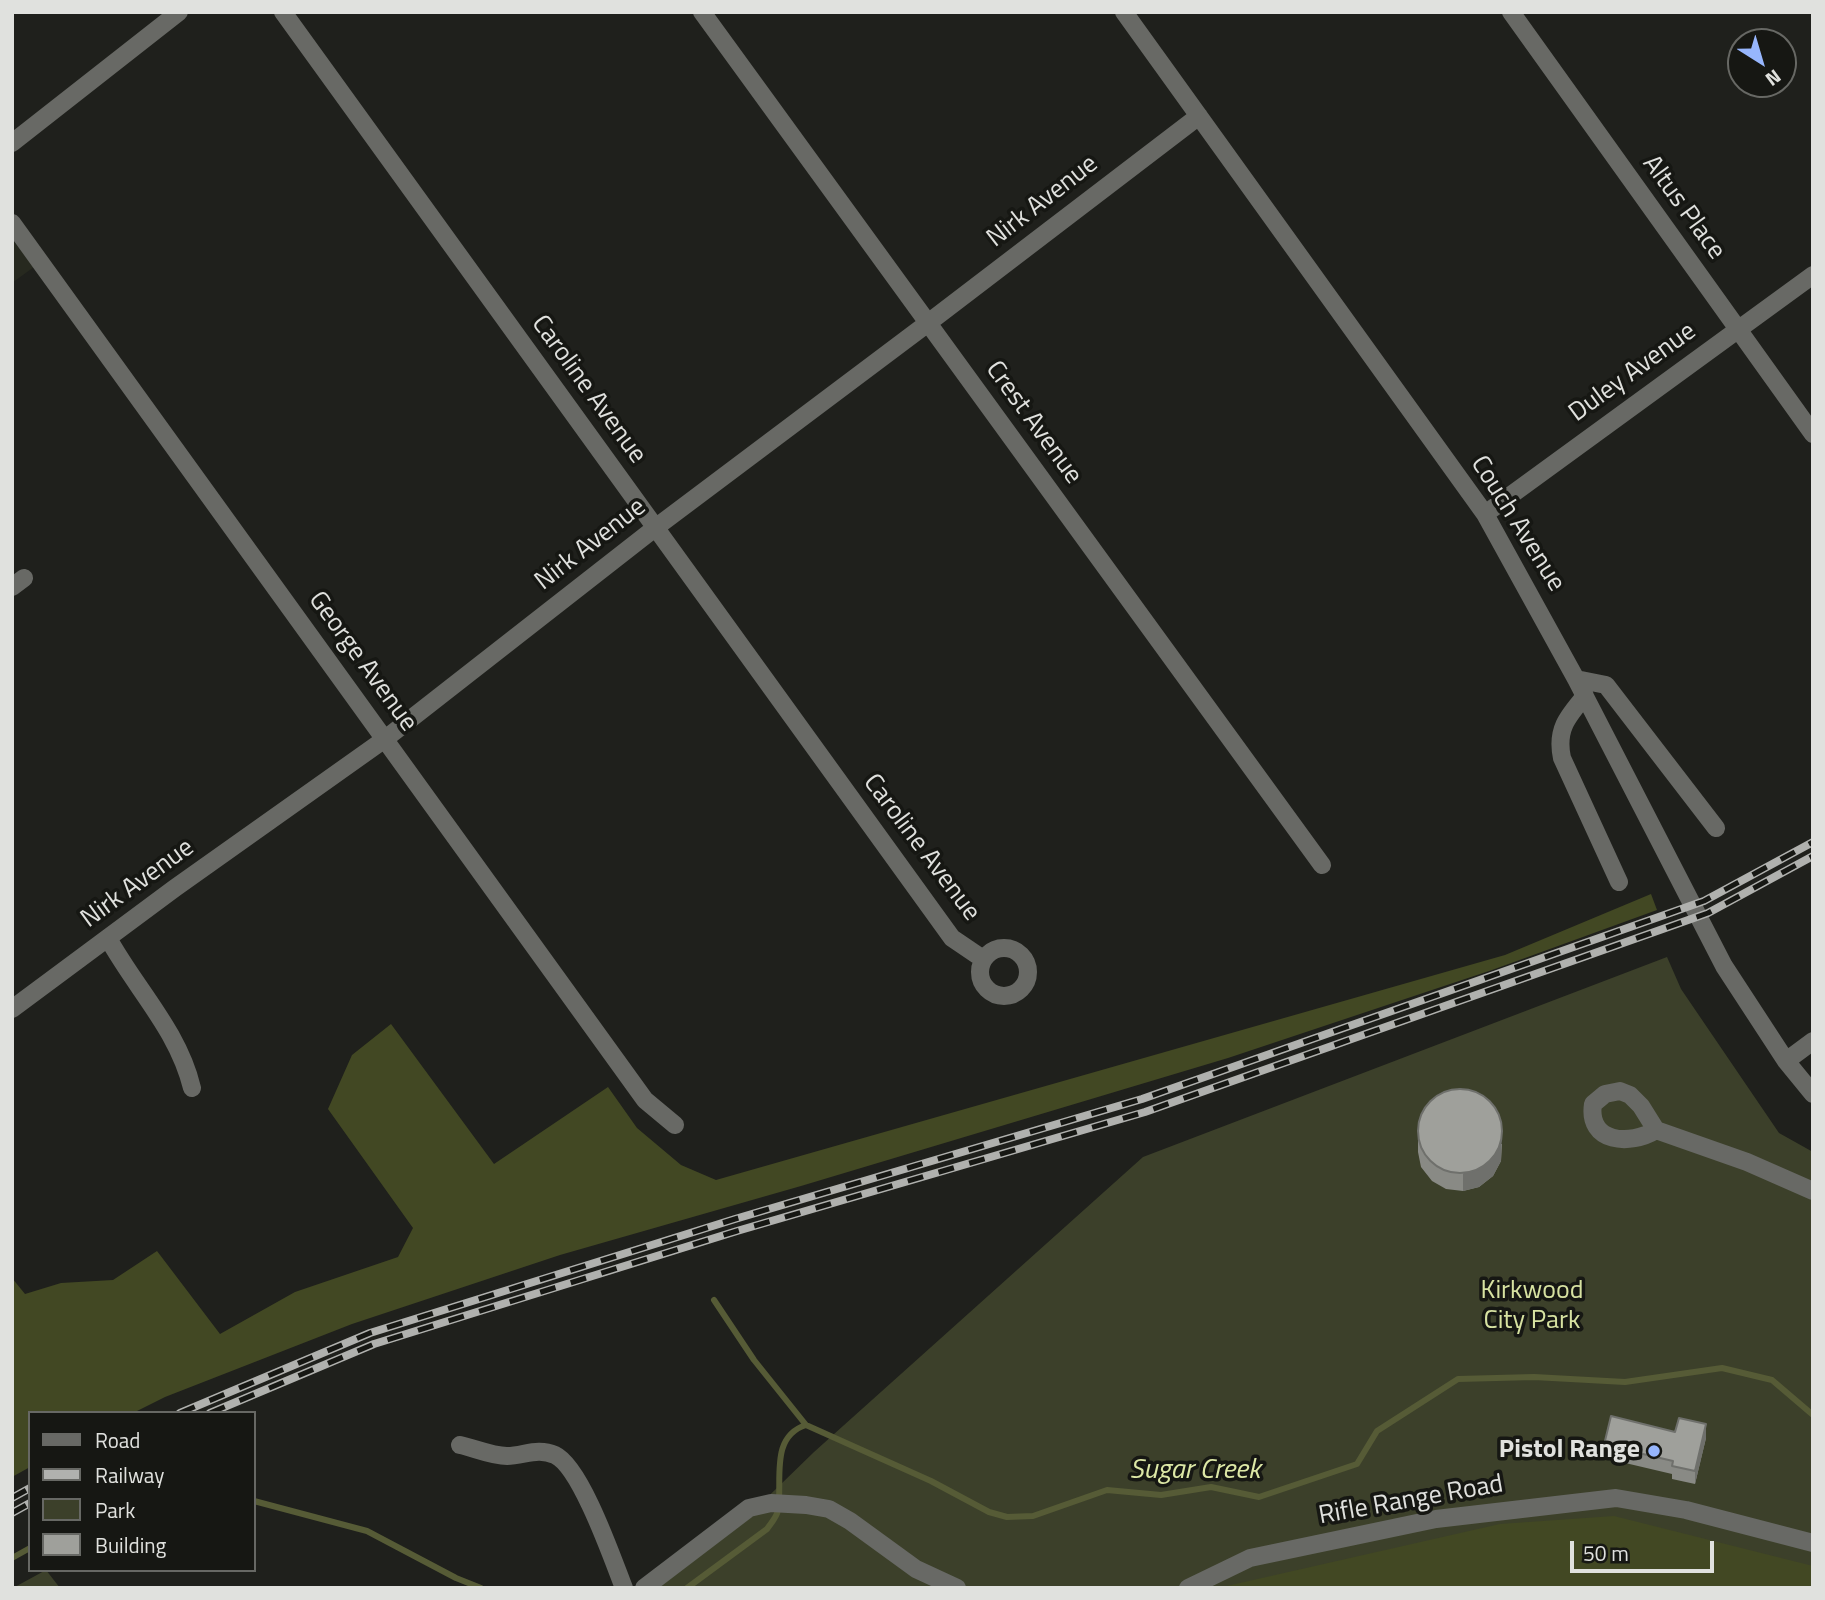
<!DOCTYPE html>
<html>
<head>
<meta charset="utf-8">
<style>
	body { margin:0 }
	#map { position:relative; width:1825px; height:1600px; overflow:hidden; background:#1f201c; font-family:"Titillium Web",sans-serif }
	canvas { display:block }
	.frame { position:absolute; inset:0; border:14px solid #e0e1de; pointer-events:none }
	.legend { position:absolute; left:28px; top:1411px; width:228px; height:161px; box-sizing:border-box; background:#161713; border:2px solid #676864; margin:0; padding:9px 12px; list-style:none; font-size:21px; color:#e0e1de }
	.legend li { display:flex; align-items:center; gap:14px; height:35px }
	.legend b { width:35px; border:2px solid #676864 }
	.north { position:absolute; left:1727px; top:28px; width:70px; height:70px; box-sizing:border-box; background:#161713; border:2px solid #676864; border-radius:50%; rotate:143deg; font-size:19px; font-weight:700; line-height:28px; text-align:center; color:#e0e1de }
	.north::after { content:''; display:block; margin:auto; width:24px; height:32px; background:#97b6fd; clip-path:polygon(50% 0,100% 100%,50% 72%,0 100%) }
	.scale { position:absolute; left:1570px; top:1541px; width:144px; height:32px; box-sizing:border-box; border:4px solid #e0e1de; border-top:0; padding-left:9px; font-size:21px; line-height:24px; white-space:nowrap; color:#e0e1de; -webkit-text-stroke:5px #161713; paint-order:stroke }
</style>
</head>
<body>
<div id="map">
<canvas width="1825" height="1600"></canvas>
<div class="frame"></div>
<ul class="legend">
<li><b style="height:9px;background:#686965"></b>Road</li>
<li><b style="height:9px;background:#b0b1ae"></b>Railway</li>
<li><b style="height:19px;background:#3c402a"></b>Park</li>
<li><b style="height:19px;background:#9fa09b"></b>Building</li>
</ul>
<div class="north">N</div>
<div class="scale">50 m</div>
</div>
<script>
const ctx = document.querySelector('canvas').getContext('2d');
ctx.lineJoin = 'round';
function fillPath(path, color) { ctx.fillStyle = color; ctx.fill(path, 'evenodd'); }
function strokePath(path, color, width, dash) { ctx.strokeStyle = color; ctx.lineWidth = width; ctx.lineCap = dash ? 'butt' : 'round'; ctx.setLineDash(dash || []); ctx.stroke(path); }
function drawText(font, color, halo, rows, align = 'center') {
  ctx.font = font + ' "Titillium Web",sans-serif'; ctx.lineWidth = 7; ctx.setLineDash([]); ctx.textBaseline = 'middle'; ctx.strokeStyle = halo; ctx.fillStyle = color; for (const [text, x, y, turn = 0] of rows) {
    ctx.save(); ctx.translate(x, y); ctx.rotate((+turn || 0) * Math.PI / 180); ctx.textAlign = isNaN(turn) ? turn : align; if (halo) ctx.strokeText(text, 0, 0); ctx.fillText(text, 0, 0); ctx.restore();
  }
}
fillPath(new Path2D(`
	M12 239 34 267 12 283Z`), '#27291f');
fillPath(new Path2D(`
	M1667 957 1681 989 1779 1133 1813 1152V1588H658L743 1521 814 1452 1143 1157Z
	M46 1570 60 1588H13Z`), '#3c402a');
fillPath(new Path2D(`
	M1651 894 1657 910 1492 970 1228 1058 801 1186 560 1255 352 1324 165 1397 133 1413H30V1467L12 1477V1278L25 1294 61 1283 113 1280 157 1251 220 1334 295 1292 398 1257 413 1228 328 1109 352 1055 391 1024 494 1164 608 1087 637 1128 681 1165 716 1180 1505 955Z
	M1614 1516 1813 1566V1588H1218L1500 1524Z`), '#424823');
strokePath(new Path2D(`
	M714 1300 754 1360 806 1425 931 1481 989 1512 1007 1517 1033 1516 1107 1490 1161 1495 1211 1487 1259 1497 1357 1464 1377 1431 1458 1379 1534 1377 1625 1382 1722 1368 1772 1380 1813 1415
	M254 1501 367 1531 456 1578 481 1588
	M12 1558 30 1548
	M687 1588 767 1529C771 1523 777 1517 778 1510 783 1481 769 1437 806 1425`), '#565b36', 6);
strokePath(new Path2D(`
	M283 12 952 938 983 959
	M702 12 1322 865
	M1124 12 1485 514 1576 679 1724 966 1786 1061 1813 1094
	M1511 12 1813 434
	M12 143 179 12
	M12 223 645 1100 675 1125
	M1485 514 1813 275
	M12 587 24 578
	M1576 679 1606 685 1716 828
	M1585 696C1567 717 1556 730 1562 758L1619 882
	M108 938C136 989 178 1030 192 1088
	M980 972a24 24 0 1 1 48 0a24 24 0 1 1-48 0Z
	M12 1009 175 888 385 739 655 528 928 323 1199 116
	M1786 1061 1813 1041
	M1656 1130C1630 1146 1587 1143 1593 1104L1605 1094 1620 1091 1630 1095 1641 1106 1656 1130 1747 1162 1813 1191
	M460 1445C474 1448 492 1456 507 1456 524 1456 537 1447 555 1455 581 1467 613 1560 624 1588
	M644 1588 749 1508 771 1503 806 1505 829 1509 850 1521 916 1569 957 1588
	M1188 1588 1250 1558 1436 1519 1616 1498 1686 1510 1813 1543`), '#686965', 18);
const rail = new Path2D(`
	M180 1413 370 1333 735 1219 1142 1099 1704 901 1813 842
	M210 1413 374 1344 737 1231 1145 1112 1708 913 1813 856
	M12 1498 30 1488
	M12 1513 30 1503`);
strokePath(rail, '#b0b1ae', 8);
strokePath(rail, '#161713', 5, [16]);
fillPath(new Path2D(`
	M1418 1134 1502 1144 1501 1161 1493 1176 1479 1187 1463 1191 1446 1189 1432 1181 1421 1167 1418 1152Z
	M1675 1432 1706 1438 1695 1484 1672 1479V1474L1604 1458V1445Z`), '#898a85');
fillPath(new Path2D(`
	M1502 1126 1501 1161 1493 1176 1479 1187 1463 1191V1174Z
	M1706 1424V1438L1695 1484V1471Z`), '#6f706c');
const building = new Path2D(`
	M1418 1131a42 42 0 1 1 84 0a42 42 0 1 1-84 0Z
	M1611 1416 1675 1432 1679 1418 1706 1424 1695 1471 1672 1466 1673 1461 1604 1445Z`);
fillPath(building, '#9fa09b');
strokePath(building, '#6f706c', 2);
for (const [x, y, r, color] of [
	[1654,1451,7,"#97b6fd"]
]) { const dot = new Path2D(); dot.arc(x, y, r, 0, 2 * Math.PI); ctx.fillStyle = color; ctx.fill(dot); strokePath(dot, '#161713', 2.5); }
drawText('26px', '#e0e1de', '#161713', [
	["Nirk Avenue",1043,202,-38],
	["Altus Place",1683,208,54],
	["Duley Avenue",1633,373,-36],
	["Caroline Avenue",588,390,54],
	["Crest Avenue",1033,423,54],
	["Couch Avenue",1517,524,58],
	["Nirk Avenue",591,545,-38],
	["George Avenue",362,662,54],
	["Caroline Avenue",921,848,53],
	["Nirk Avenue",138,884,-36],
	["Rifle Range Road",1411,1501,-10]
]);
drawText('26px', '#d7e2a1', '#161713', [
	["Kirkwood",1532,1292],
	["City Park",1532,1322]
]);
drawText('bold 26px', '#e0e1de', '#161713', [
	["Pistol Range",1640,1451]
], 'right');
drawText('italic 28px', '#dde8a6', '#161713', [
	["Sugar Creek",1195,1471]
]);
</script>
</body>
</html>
